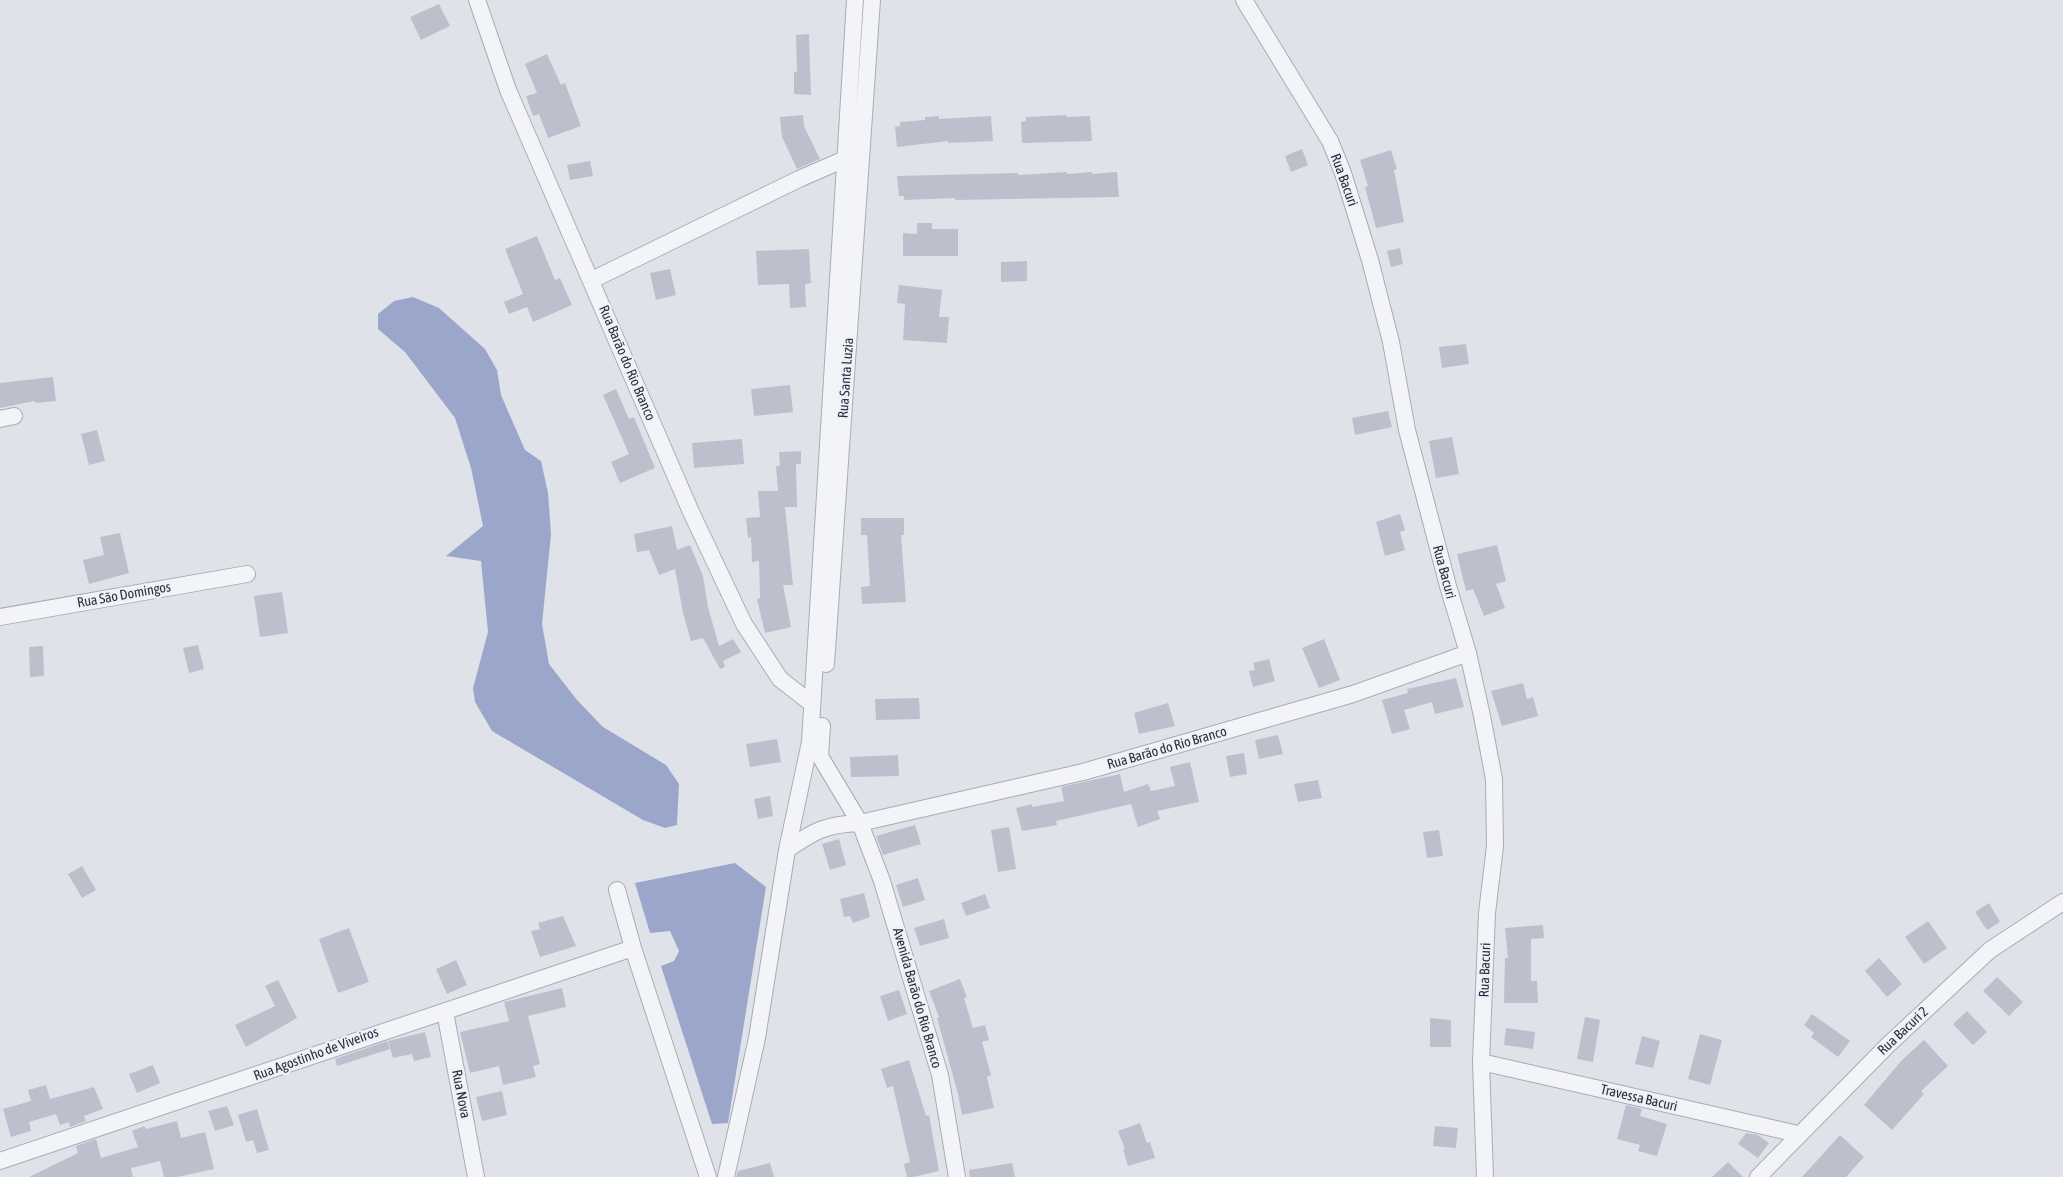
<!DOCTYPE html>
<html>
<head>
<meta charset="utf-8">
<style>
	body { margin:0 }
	canvas { display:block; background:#e0e2e9 }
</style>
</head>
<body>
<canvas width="2063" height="1177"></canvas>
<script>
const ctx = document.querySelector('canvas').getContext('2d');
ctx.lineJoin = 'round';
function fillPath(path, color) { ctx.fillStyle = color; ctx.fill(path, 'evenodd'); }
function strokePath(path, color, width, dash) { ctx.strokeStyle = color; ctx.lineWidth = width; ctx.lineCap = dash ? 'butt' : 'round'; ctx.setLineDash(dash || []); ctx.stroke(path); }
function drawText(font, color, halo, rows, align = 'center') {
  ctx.font = font + ' "Asap Condensed",sans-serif'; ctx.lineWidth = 4.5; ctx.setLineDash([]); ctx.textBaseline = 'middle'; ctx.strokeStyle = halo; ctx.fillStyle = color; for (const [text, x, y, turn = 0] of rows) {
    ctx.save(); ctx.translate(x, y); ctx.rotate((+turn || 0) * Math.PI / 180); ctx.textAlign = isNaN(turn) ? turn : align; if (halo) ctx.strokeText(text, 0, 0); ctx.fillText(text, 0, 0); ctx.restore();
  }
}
fillPath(new Path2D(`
	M413 297 439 308 485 349 497 370 501 395 525 450 541 461 548 493 551 534 542 624 549 664 577 700 603 727 666 765 679 784 677 825 665 828 643 820 492 731 475 702 473 688 488 632 481 561 446 556 483 526 471 468 455 418 405 352 378 329V314L394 301Z
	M735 863 766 887 728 1123 712 1124 661 966 674 961 679 951 670 931 650 933 635 883Z`), '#9ba7ca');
fillPath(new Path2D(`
	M439 4 450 26 421 40 410 17Z
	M809 34 811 95 794 94V72H797L796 35Z
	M547 54 561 85 565 83 581 126 548 138 539 114 533 116 526 96 537 93 525 64Z
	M803 115 804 126 820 159 797 169 782 137 780 117Z
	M1066 115V117L1090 116 1092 141 1022 143 1021 122 1026 121V117Z
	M939 116V119L991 116 993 141 948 143V141L897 147 895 127 900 126V122L925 120V117Z
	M1302 149 1308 165 1291 172 1285 156Z
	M1391 150 1397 169 1394 170 1404 222 1376 228 1365 187 1368 186 1360 160Z
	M590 161 593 176 570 180 567 165Z
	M1067 172V174L1092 172V174L1117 172 1119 197 955 200V198L904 200V196H899L897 176 1018 173V175Z
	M917 223H932V229H958V256H903V233L917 234Z
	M537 236 555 280 560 278 572 305 533 322 527 307 509 314 504 302 523 294 505 249Z
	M1400 248 1403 264 1391 267 1387 251Z
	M809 249 811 283 805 284 806 307 790 308 789 284 758 285 756 251Z
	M1027 261V281L1001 282V262Z
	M670 269 676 295 656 300 650 273Z
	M899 285 942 290 939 317H949L947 343 903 340 905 304 897 303Z
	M1466 344 1469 364 1442 368 1439 347Z
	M53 377 56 401 35 403V401L0 408V383Z
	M790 385 793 412 754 416 751 389Z
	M616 389 629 419 634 417 655 468 620 483 611 462 629 454 603 395Z
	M1388 411 1392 427 1355 435 1352 418Z
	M97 430 105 461 89 465 81 434Z
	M1452 437 1459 474 1436 478 1429 441Z
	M742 439 744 464 694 468 692 443Z
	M801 451V464H796L797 507H785L793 585H783L791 627 765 633 757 599 760 598 759 561 752 562 751 537 748 538 746 518 760 517 758 491H778L776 466H780L779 452Z
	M1400 514 1405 530 1400 532 1405 550 1385 556 1376 522Z
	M861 518H904V535H901L906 602 862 604 861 587 870 586 867 535H861Z
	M672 526 677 550 690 545 703 576 708 607 719 646 733 639 741 652 723 661 725 667 720 669 703 638 691 641 683 613 675 569 659 575 649 550 637 552 634 534Z
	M120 533 129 573 89 584 83 560 104 555 100 537Z
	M1497 545 1506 581 1496 584 1505 608 1484 616 1473 589 1466 591 1457 554Z
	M282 592 288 633 260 637 254 596Z
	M1324 639 1340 680 1319 688 1302 648Z
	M198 645 204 669 189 673 183 648Z
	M43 646 44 676 30 677 29 647Z
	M1269 659 1275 681 1253 687 1249 671 1255 670 1253 663Z
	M1456 678 1464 707 1435 714 1432 702 1404 710 1410 729 1392 734 1382 700 1408 693 1407 689Z
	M1523 683 1527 699 1533 697 1538 716 1502 726 1491 691Z
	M919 698 920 719 876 720 875 699Z
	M1168 703 1175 726 1139 734 1134 713Z
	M1278 735 1283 754 1259 759 1255 740Z
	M777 739 781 762 750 767 746 744Z
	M1244 753 1247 774 1230 777 1226 756Z
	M898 755 899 776 851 777 850 757Z
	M1190 762 1199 802 1157 811 1160 819 1138 827 1131 804 1056 821 1057 825 1022 831 1016 808 1032 804V807L1064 801 1061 787 1120 774 1124 792 1148 784 1151 791 1175 786 1170 767Z
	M1318 780 1322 798 1298 802 1294 784Z
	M770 796 773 816 758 819 754 799Z
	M915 825 921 844 883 855 876 836Z
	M1009 827 1016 869 998 872 991 830Z
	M1439 830 1443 856 1427 858 1423 832Z
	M839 839 846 865 830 870 822 844Z
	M82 866 96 890 82 898 68 874Z
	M918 878 925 900 903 907 896 885Z
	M864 893 870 917 853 923 850 916 844 917 840 899Z
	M985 894 990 908 966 916 961 903Z
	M1989 903 2000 922 1987 930 1975 912Z
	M563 916 576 946 540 957 531 931 540 929 538 923Z
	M944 919 949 938 920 946 914 928Z
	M1928 921 1947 948 1924 964 1905 937Z
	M1543 925 1544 938 1531 939V981H1537L1538 1003H1504L1505 958H1508L1505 928Z
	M349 928 369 982 338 993 319 939Z
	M1879 958 1902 984 1887 997 1865 971Z
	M456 960 467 985 447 994 436 969Z
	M1997 977 2023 1002 2009 1016 1983 991Z
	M960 979 967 997 964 998 973 1028 985 1025 989 1040 982 1042 991 1075 987 1077 994 1108 962 1115 958 1094 937 1018 939 1017 929 991Z
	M278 980 297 1018 246 1047 235 1025 275 1006 265 986Z
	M562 988 566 1007 528 1016 540 1064 533 1066 536 1077 503 1085 499 1066 470 1073 460 1032 509 1021 504 1002Z
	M899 990 907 1014 888 1021 880 996Z
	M1967 1011 1987 1032 1973 1045 1953 1024Z
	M1812 1014 1850 1041 1838 1057 1811 1037 1814 1033 1804 1025Z
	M1585 1017 1600 1020 1593 1062 1577 1059Z
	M1430 1018 1451 1020V1047H1430Z
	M1506 1028 1535 1032 1533 1049 1504 1045Z
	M425 1032 431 1057 414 1061 412 1054 393 1058 388 1041Z
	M1700 1034 1722 1040 1710 1085 1688 1079Z
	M1642 1036 1660 1041 1653 1068 1635 1064Z
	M1924 1040 1948 1066 1921 1091 1924 1094 1892 1130 1864 1105 1902 1060Z
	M387 1041 390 1049 337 1066 335 1059Z
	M909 1060 926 1116 929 1115 939 1171 913 1177H907L904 1164 910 1162 893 1086 887 1088 881 1069Z
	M153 1065 160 1083 137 1093 129 1074Z
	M46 1085 50 1099 94 1087 103 1109 84 1116 86 1121 70 1127 69 1122 60 1125 56 1114 29 1122 31 1131 11 1137 3 1109 31 1101 28 1090Z
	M502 1091 507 1115 482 1121 476 1097Z
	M1626 1105 1642 1109 1640 1116 1667 1124 1657 1156 1638 1151 1640 1145 1617 1139Z
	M227 1106 234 1125 215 1131 208 1111Z
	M257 1109 269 1150 257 1153 253 1140 246 1142 238 1115Z
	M177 1121 181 1138 205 1132 214 1169 177 1177H164L160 1161 131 1168 133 1177H29L78 1153 76 1146 96 1139 101 1158 138 1147 132 1131 144 1126 146 1129Z
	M1140 1123 1147 1143 1150 1142 1155 1158 1128 1166 1123 1149H1125L1118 1131Z
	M1435 1126 1458 1128 1456 1148 1433 1146Z
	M1746 1133 1758 1135 1769 1143 1758 1158 1738 1144Z
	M1840 1135 1864 1157 1846 1177H1802Z
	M1728 1162 1743 1177H1712Z
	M770 1163 774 1177H736L738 1171Z
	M1012 1163 1015 1177H970L969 1170Z`), '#bdc0cc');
const minor = new Path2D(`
	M477 0 508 90 691 512 744 624 780 679 812 704
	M1244 0 1330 141 1343 173 1370 260 1391 342 1407 430 1448 586 1468 653 1482 716 1494 779 1495 846 1487 913 1481 1062 1485 1177
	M592 280 799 179 845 159 853 165
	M0 419 14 416
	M0 617 247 574
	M826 664 872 0
	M815 748 860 823 882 881 940 1075 957 1177
	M820 756 822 726
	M787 850C813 831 827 824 860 823L1083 772 1353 694 1468 653
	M617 890 633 948 708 1177
	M445 1012 476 1177
	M1481 1062 1798 1134
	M0 1161 633 948
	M726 1177 757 1038 787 850 810 742 855 0
	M1758 1177 1888 1045 1990 950 2063 902`);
strokePath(minor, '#a9abb7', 18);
strokePath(minor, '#f3f4f8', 16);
drawText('14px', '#292c41', '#f0f1f7', [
	["Rua Bacuri",1344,180,70],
	["Rua Barão do Rio Branco",627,363,67],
	["Rua Santa Luzia",846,378,-86],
	["Rua Bacuri",1444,572,75],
	["Rua São Domingos",124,595,-10],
	["Rua Barão do Rio Branco",1167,748,-16],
	["Rua Bacuri",1485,970,-88],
	["Avenida Barão do Rio Branco",917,998,74],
	["Rua Bacuri 2",1903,1031,-43],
	["Rua Agostinho de Viveiros",316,1054,-20],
	["Rua Nova",461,1094,79],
	["Travessa Bacuri",1639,1098,13]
]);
</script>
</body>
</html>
